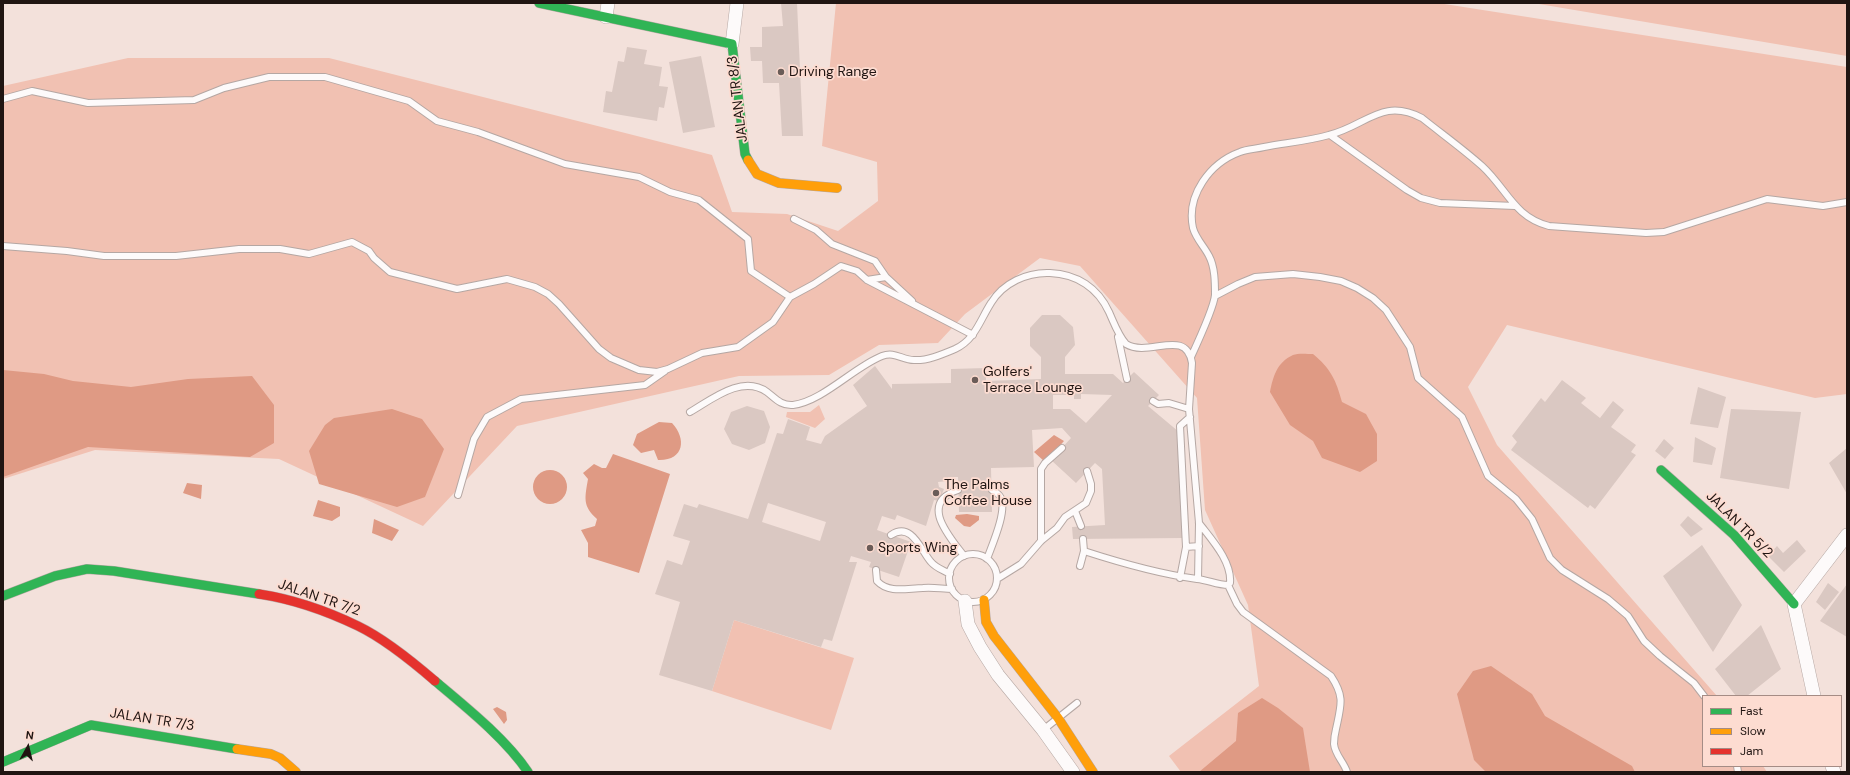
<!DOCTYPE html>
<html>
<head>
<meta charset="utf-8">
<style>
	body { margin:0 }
	#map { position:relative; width:1850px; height:775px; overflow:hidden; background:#f3e1db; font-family:"DM Sans",sans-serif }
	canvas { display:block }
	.frame { position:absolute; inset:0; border:4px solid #201512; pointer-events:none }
	.legend { position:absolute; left:1702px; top:695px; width:140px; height:72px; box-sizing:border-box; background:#fddcd1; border:1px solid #a58c85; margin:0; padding:5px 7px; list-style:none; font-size:12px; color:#201512 }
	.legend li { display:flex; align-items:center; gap:8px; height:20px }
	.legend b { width:20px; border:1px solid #a58c85 }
	.north { position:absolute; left:8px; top:727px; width:40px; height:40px; -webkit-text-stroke:3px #fddcd1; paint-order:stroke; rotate:8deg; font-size:11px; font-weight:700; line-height:16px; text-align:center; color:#201512 }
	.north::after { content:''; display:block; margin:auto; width:14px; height:18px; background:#201512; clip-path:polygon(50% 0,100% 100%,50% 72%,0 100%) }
</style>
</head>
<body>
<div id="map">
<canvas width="1850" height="775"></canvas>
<div class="frame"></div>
<ul class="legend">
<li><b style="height:5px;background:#30b455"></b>Fast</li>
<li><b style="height:5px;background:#ff9f0a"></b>Slow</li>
<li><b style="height:5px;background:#e5322d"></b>Jam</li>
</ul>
<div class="north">N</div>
</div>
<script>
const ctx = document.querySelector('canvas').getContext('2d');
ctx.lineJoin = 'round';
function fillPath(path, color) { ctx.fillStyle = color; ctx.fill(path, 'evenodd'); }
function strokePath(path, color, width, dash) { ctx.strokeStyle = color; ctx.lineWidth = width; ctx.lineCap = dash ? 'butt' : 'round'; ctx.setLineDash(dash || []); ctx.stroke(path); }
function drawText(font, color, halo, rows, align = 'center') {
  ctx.font = font + ' "DM Sans",sans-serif'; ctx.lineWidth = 3.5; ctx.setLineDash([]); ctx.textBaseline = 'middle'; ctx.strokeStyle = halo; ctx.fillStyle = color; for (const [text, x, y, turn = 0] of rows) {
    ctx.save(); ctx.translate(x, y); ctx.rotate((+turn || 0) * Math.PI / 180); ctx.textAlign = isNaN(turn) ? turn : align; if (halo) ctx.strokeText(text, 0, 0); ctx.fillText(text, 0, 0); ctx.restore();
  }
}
fillPath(new Path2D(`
	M836 3H1438L1847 67V394L1815 398 1507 325 1468 387 1497 445 1717 696H1703V766H1763L1767 772H1181L1169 756 1259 686 1248 605 1205 510 1197 398 1080 266 1040 258 965 314 938 343 879 345 829 375 739 376 517 426 423 526 279 459 95 450 3 479V86L128 58H329L712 155 732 212 787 214 838 231 878 201 877 162 822 146Z
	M1533 3H1847V56Z
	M819 405 825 419 815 428 786 417 787 412H810Z
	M734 620 854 658 831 730 712 691Z`), '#f1c1b2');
fillPath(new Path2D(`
	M1313 354C1331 369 1336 380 1342 402L1366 414 1377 434V461L1360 472 1322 458 1313 441 1290 425 1270 392C1273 377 1277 362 1293 355 1298 353 1307 354 1313 354Z
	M3 370 44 374 73 381 131 387 188 379 252 376 274 405V443L250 457 88 447 3 477Z
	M392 409 422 419 444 449 425 497 397 507 319 484 309 451 325 425 334 418Z
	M659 422 672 423C687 439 684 461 658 460L654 450 641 453 633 445 637 434Z
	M1054 435 1064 441 1045 462 1034 452Z
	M613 454 670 474 639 573 588 557V543L581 530 595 526 597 519C582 506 585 497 588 479L583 473 594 464 602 468H606Z
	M533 487a17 17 0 1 1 34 0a17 17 0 1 1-34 0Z
	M187 483 202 485 201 499 183 493Z
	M318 500 340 507V516L332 521 313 516Z
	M967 514 979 516V520L970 527 964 526 955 518 956 515Z
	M374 519 399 530 392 541 372 533Z
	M1491 666 1532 694 1545 716 1632 766 1635 772H1486L1474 760 1457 694 1473 671Z
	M1262 698 1278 708 1303 728 1310 772H1199L1236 741 1238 713Z
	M497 707 506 712 507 720 504 724 493 709Z`), '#df9a84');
fillPath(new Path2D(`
	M781 3H797L803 136H782L779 83H763L762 61H751L750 47H762V27L783 26Z
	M627 47 647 50 644 64 662 67 659 86 668 87 664 108 659 107 657 121 603 112 606 91 612 92 618 61 624 62Z
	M701 56 715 127 683 133 669 62Z
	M1042 315H1060L1073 327 1075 345 1065 357V374H1113L1123 383 1134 372 1159 395 1148 406 1179 432 1182 538 1073 539 1072 527 1105 525 1102 469 1095 463 1076 483 1051 460 1071 438 1062 428 1032 430 1034 467 991 468 992 512H959L958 477H948V481L938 482 939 487 944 489 939 501 934 500 926 526 897 515 895 520 882 516 877 530 911 542 899 577 869 567 871 562 851 556 849 562H857L832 641 824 639 821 647 734 620 712 691 659 675 680 602 655 594 667 560 682 565 690 541 673 536 684 504 697 508 699 504 748 519 777 433 783 434 788 419 810 427 806 440 821 444 825 436 867 406 853 385 875 366 892 389V384L951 383V369L986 368V381L1041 379V357L1030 346V328ZM1081 394 1112 395 1086 423 1070 409H1053V395H1074V399H1081ZM768 503 826 522 820 541 762 522Z
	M1562 380 1586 398 1581 403 1600 418 1613 401 1624 410 1611 427 1636 445 1631 452 1636 455 1595 509 1590 505 1588 508 1511 450 1517 442 1512 436 1541 398 1545 402Z
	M1698 387 1726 397 1718 428 1690 424Z
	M747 406 764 411 770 427 765 443 749 450 732 444 724 429 731 412Z
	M1731 409 1801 412 1789 489 1720 478Z
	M1695 437 1716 448 1712 465 1693 462Z
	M1664 439 1674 448 1665 459 1655 451Z
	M1847 448V494L1829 463Z
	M1688 516 1703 529 1691 537 1680 525Z
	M1797 540 1806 551 1784 572 1768 556 1777 546 1783 553Z
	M1702 545 1742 605 1713 652 1663 576Z
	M1828 583 1839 592 1825 610 1816 602Z
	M1847 584V637L1820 621Z
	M1761 625 1781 669 1747 696H1736L1715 669Z`), '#dac8c2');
const lane = new Path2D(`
	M3 99 32 91 88 103 194 100 224 88 269 77H325L409 101 437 121 478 132 565 164 639 177 670 192 699 200 748 239 751 271 790 297
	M1330 135 1407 190 1421 198 1440 203 1515 206
	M794 219 816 230 832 244 875 261 886 277
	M3 246 67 251 104 256H176L239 249H280L309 254 352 242 369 251 374 258 390 272 457 289 507 279 535 287 548 294 559 304 599 349 611 358 639 370 657 372 668 369 702 353 738 347 773 322 790 297 814 284 841 266 857 271 867 280 973 335
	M867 280 886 277 912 301
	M1215 296 1238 284 1255 277 1293 274 1320 277 1341 281 1357 288 1373 298 1386 310 1410 347 1418 378 1462 417 1488 476 1516 499 1532 519 1550 558 1562 570 1608 599 1628 616 1644 641 1660 656 1694 683 1704 696
	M1118 337 1127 379
	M1191 357C1197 344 1214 306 1215 295 1215 283 1215 267 1209 256 1204 246 1196 239 1193 228 1186 195 1210 163 1240 152 1247 149 1256 149 1264 147 1285 143 1308 141 1329 135 1366 126 1382 97 1422 118 1442 134 1463 149 1482 166 1507 189 1514 217 1549 226L1646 233 1664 232 1767 199 1823 206 1847 202
	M1153 401 1158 404 1169 403 1189 409
	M690 412C711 400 742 374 767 392 775 398 781 406 793 405 823 401 854 367 882 356 895 351 902 360 914 360 927 361 943 354 955 349 975 340 980 320 991 303 1003 283 1027 272 1050 273 1077 274 1098 288 1109 312 1114 323 1118 335 1126 344 1149 358 1186 327 1192 363L1189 409 1199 523 1198 579
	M1190 417 1180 426 1186 547 1199 546
	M958 490C918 503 950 537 964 556
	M458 495 474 439 487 417 521 399 645 385 665 371
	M1075 511 1081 526
	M1199 523C1211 539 1232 561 1230 583L1228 585
	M891 535C912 521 921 551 931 562 936 568 943 570 950 574
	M1041 541V469L1045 463 1062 448
	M1084 551C1121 563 1159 574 1197 579 1208 580 1217 585 1228 585
	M949 578a24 24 0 1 1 48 0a24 24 0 1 1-48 0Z
	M987 559C992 545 1007 512 1001 498 999 494 996 492 992 490
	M1080 566 1084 551 1083 539
	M876 570 877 581C889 594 908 588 923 588 933 587 943 589 952 589
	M1180 578 1186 547
	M997 579 1021 564 1041 541 1057 528 1065 517 1086 503 1091 491V484L1087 471
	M1228 585 1237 604 1243 612 1331 676C1345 697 1341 705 1336 729 1335 733 1334 739 1334 744 1335 755 1344 762 1347 772
	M1043 730 1077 703
	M1737 766 1738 772`);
const street = new Path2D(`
	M606 17 608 3
	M732 44 737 3
	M965 601 968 624 980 647 998 675 1043 730 1073 772
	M1814 696 1794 604 1847 535
	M1832 766 1834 772`);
const fast = new Path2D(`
	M539 3 732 44 745 154 748 160
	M1661 470 1734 535 1794 604
	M3 596 55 576 87 569 114 571 259 594
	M435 681C466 707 506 739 528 772
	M3 762 91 725 237 749`);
const slow = new Path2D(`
	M748 160 757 174 779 183 837 188
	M984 600 986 622 994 636 1058 718 1093 772
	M237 749 271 754 280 758 296 772`);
const jam = new Path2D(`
	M259 594C292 599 329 612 358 626 385 639 413 662 435 681`);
strokePath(lane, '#b5a7a3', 8);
strokePath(street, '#b5a7a3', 14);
strokePath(fast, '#b5a7a3', 10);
strokePath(slow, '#b5a7a3', 10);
strokePath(jam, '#b5a7a3', 10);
strokePath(lane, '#fdfafa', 6);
strokePath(street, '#fdfafa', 13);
strokePath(fast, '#30b455', 9);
strokePath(slow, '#ff9f0a', 9);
strokePath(jam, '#e5322d', 9);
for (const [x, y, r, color] of [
	[781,72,4,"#6a5c58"],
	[975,380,4,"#6a5c58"],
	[936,493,4,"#6a5c58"],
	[870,548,4,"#6a5c58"]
]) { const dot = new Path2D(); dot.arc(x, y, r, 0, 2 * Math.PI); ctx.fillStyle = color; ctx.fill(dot); strokePath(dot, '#fddcd1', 1.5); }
drawText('14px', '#201512', '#fddcd1', [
	["Driving Range",789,72],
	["Golfers'",983,372],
	["Terrace Lounge",983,388],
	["The Palms",944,485],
	["Coffee House",944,501],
	["Sports Wing",878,548]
], 'left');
drawText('14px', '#201512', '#fddcd1', [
	["JALAN TR 8/3",738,99,-97],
	["JALAN TR 5/2",1739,525,45],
	["JALAN TR 7/2",319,598,19],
	["JALAN TR 7/3",152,720,9]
]);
</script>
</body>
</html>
